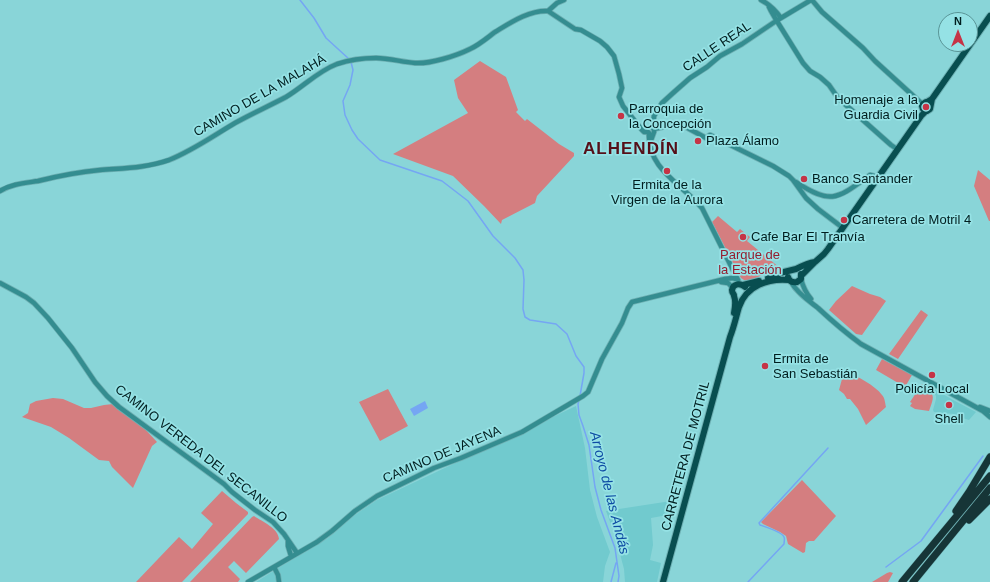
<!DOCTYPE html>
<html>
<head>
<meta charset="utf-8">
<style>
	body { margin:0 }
	#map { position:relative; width:990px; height:582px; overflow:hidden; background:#89d5d8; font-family:Arial,sans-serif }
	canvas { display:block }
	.north { position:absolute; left:938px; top:12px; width:40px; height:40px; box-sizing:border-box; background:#95e2e5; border:1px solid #599496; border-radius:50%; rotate:0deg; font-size:11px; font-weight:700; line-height:16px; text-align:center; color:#001e1f }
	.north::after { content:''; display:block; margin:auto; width:14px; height:18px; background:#c53446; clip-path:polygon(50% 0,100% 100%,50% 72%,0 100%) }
</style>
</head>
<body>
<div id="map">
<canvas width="990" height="582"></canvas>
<div class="north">N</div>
</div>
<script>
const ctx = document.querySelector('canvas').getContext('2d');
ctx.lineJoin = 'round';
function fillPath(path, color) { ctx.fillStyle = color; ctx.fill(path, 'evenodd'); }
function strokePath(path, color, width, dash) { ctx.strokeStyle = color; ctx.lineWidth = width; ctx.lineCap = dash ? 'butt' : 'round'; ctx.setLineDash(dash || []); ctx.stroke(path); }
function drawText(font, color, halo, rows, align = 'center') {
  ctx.font = font + ' Arial,sans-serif'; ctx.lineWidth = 3.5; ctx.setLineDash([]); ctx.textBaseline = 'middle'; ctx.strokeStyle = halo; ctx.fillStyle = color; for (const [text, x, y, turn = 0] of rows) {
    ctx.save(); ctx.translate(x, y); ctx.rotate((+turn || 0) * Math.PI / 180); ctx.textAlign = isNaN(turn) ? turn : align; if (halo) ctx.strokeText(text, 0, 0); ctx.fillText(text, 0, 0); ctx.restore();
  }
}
fillPath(new Path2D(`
	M932 388 955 401 976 412 969 420 956 416 954 414 934 412 933 410 936 399V396L932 390Z
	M576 406 585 448 590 490 597 517 610 552 605 566 603 582H256L280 567 328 538 352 517 377 500Z
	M671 501 673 514 651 518 653 545 650 560 661 563 657 582H625L624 569 615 535 606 511Z`), '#71cace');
fillPath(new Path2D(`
	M480 61 506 77 518 110 516 112 525 121 527 119 559 144 574 153V156L537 196 535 203 502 220 501 224 484 206 453 176 393 154 468 113 458 98 454 80Z
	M978 170 990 180V221H989L974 186Z
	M718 216 737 232 740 229 750 237 747 241 780 268 748 281 744 280 741 278 712 222Z
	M852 286 870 294 880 297 886 301 862 335 856 334 829 310 836 301Z
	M921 310 928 315 898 359 889 354Z
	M882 359 912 375 905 387 876 370Z
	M847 371C857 377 875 385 882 395 885 398 885 403 886 407L866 425 858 409 850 399H847L844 394 839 390 842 379Z
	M922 384C935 395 935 395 929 411L915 409 910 406 912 403 910 402Z
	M388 389 408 426 380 441 359 402Z
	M53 398 63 399 84 408H91L104 405 113 404 144 428 157 442 152 446 133 488 112 467 109 461 99 460 69 438 51 427 22 417 28 413 30 404 36 401Z
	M802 480 836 516 814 541H809L806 543 805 552 803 553 788 544 786 536 780 532 763 524 761 522Z
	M222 491 236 503 248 512V514L182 582H136L179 537 192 549 213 524 201 513Z
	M254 516C263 522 278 528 279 539L246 573 234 561 228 567 240 579 238 582H190L252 517Z
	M890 572 893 573 888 582H872L887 573Z`), '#d47e80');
fillPath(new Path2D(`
	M425 401 428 408 414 416 410 409Z`), '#75a6f3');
strokePath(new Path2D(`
	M300 0 314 18 326 38 349 59
	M351 62 353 70 350 85 343 101 345 115 352 130 358 139 380 160 442 181 468 201 493 236 515 258 523 270 524 280 523 309 525 317 530 320 556 324 567 334 576 356 584 367V373L580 396
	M579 400 578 404 579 415 583 426 589 445 595 487 601 510 615 548 619 576 618 582
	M886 567 921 541 983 456
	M611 582 616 563
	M748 582 784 544C784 542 785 539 784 537 782 532 766 527 760 525L759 523 828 448`), '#75a6f3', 1.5);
const minor = new Path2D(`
	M761 0C769 4 776 11 781 18
	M812 0 822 12 863 48 875 61 920 102 922 106
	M769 7 771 11 775 18 803 63 810 71 820 77 829 85 838 98 891 145 897 149
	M548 11 575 29 581 30 600 41 607 47 614 56 619 74 622 88 619 97 623 106 642 130 644 132H648
	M548 11 557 3 564 0
	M653 128 654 116 662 103 673 93 690 78 707 67 720 56 742 44 776 21 811 0
	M654 129 676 124 684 126 706 138 710 135 773 166 789 176 793 180 806 198 818 209 843 228
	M649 133C647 169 682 184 702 208L738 280
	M650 143 654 132V129
	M796 182C832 206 838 198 870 175L874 176 877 178
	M0 191C11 184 25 183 38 181 58 176 79 172 100 170 124 168 146 168 169 160 192 151 213 136 235 123 251 114 269 106 286 97 303 87 318 71 337 64 349 60 363 58 376 58 389 58 402 62 415 63 430 64 456 56 470 49 479 45 487 38 495 32 510 23 529 10 548 11
	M801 279C803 287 806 293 811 299
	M721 282 728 283 733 288
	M791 282C797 293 809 301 818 308 832 321 846 333 861 344L983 411 990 417
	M0 283 26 297 34 303 48 318 72 348 95 382 107 396 119 407 224 484 232 492 255 510 273 522 284 534 297 553
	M980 407 990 411
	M288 541V546L291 556
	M274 567 278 575 279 582
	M248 582 317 542 332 531 355 511 377 496 434 468 461 458 522 432 583 396 588 392 602 359 622 323 628 308 632 302 725 279 733 278 736 279`);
const major = new Path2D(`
	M927 102 932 99 990 16
	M930 104 926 102 923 104 922 106 923 109 927 111 930 109 932 99
	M801 276 815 262 824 254 828 249 921 116 926 111
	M788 277C789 281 792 283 797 282L801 279V274
	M768 278C773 277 778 274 784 272 788 271 792 270 796 269 802 266 808 263 815 262
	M743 285 759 281
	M734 313C735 308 736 301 734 296 734 293 732 294 732 290 733 283 741 283 745 287
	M663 582 730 337C734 327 736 317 739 307 746 286 768 278 789 280`);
const highway = new Path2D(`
	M956 511 969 492 990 457
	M969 520 990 499
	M902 582 990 476
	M913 582 990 488`);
strokePath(minor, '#6eb0b3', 6);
strokePath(major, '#6eb0b3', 8);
strokePath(highway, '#6eb0b3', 8);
strokePath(minor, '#348d90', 4.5);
strokePath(major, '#084e50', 6);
strokePath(highway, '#163537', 7);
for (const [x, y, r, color] of [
	[926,107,4,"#c53446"],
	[621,116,4,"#c53446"],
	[698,141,4,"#c53446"],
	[667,171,4,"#c53446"],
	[804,179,4,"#c53446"],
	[844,220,4,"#c53446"],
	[743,237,4,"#c53446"],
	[765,366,4,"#c53446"],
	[932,375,4,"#c53446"],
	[949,405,4,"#c53446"]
]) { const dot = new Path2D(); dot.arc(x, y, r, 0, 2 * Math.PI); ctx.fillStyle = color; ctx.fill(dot); strokePath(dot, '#95e2e5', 1.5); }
drawText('13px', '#001e1f', '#95e2e5', [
	["CALLE REAL",717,47,-34],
	["CAMINO DE LA MALAHÁ",260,96,-30],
	["CAMINO VEREDA DEL SECANILLO",201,454,38],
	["CAMINO DE JAYENA",442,455,-23],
	["CARRETERA DE MOTRIL",686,456,-75]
]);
drawText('13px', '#001e1f', '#95e2e5', [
	["Homenaje a la",918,100,"right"],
	["Guardia Civil",918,115,"right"],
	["Parroquia de",629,109],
	["la Concepción",629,124],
	["Plaza Álamo",706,141],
	["Banco Santander",812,179],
	["Ermita de la",667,185,"center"],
	["Virgen de la Aurora",667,200,"center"],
	["Carretera de Motril 4",852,220],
	["Cafe Bar El Tranvía",751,237],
	["Ermita de",773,359],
	["San Sebastián",773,374],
	["Policía Local",932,389,"center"],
	["Shell",949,419,"center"]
], 'left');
drawText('13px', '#951d2f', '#95e2e5', [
	["Parque de",750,255],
	["la Estación",750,270]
]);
drawText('italic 14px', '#0d4ba3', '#95e2e5', [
	["Arroyo de las Andás",609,493,76]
]);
ctx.letterSpacing = '1px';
drawText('bold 17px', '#550f18', '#95e2e5', [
	["ALHENDÍN",631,149]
]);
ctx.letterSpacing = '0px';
</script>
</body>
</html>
